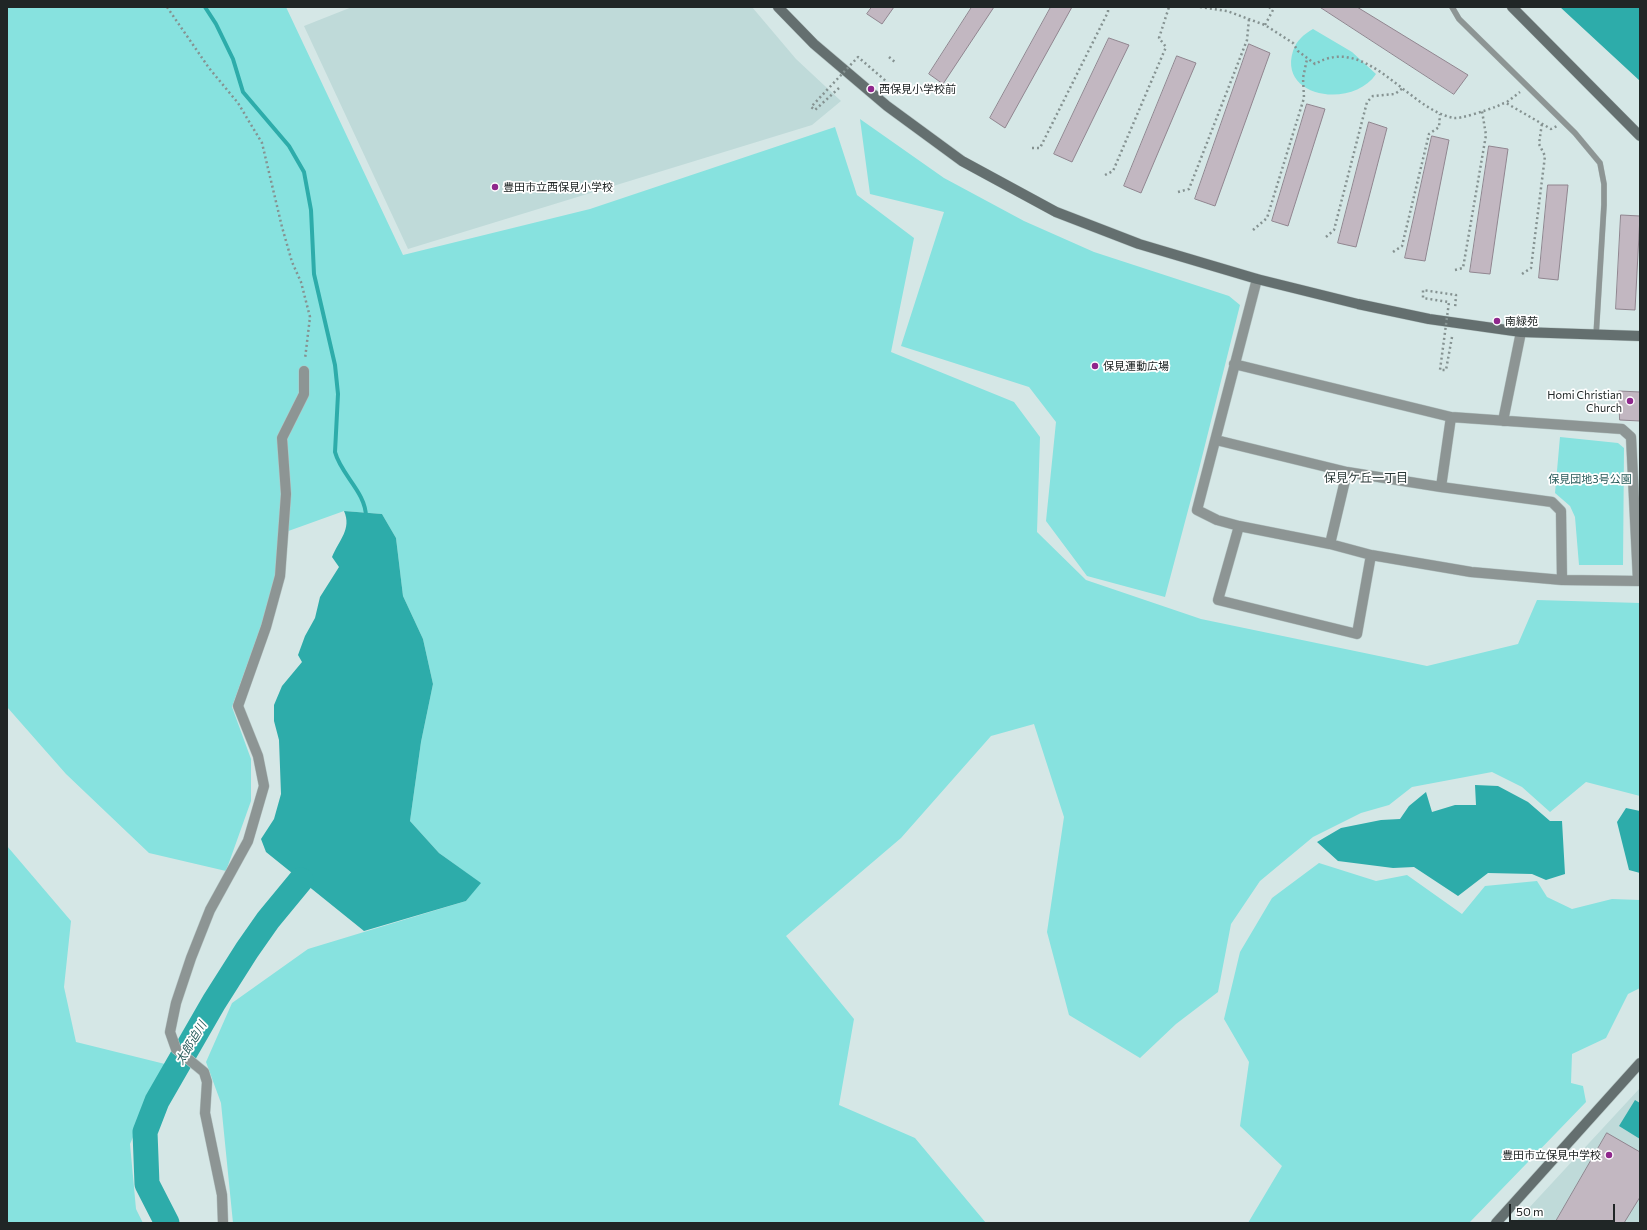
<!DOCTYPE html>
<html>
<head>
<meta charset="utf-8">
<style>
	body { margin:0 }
	#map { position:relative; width:1647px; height:1230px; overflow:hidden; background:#d5e7e6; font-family:Commissioner,sans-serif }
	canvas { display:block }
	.frame { position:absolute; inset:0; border:8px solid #202626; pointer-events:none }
	.scale { position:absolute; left:1509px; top:1204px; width:106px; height:18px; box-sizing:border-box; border:2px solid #202626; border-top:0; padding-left:5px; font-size:12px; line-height:14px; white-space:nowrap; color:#202626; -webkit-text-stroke:3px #fff; paint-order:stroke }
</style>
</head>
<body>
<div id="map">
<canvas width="1647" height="1230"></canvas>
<div class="frame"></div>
<div class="scale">50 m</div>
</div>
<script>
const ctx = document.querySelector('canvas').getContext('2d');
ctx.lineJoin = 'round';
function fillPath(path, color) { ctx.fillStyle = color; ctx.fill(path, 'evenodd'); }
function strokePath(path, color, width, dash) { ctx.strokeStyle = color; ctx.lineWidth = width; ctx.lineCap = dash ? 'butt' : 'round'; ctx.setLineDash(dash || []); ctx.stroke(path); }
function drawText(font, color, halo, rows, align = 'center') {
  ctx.font = font + ' Commissioner,"Noto Sans JP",sans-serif'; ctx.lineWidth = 3.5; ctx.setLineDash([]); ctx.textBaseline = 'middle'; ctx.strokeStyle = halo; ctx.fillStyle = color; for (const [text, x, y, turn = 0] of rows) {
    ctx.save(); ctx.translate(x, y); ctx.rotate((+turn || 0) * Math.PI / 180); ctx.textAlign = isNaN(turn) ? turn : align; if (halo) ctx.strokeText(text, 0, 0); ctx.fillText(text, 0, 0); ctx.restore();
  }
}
fillPath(new Path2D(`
	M352 7H752L796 59 841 101 812 125 408 249 304 26Z
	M1640 1088V1223H1515Z`), '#bfdad9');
fillPath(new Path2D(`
	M7 7H286L403 255 590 209 835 127 857 195 914 238 891 352 1014 402 1040 437 1037 532 1086 580 1201 619 1427 666 1518 644 1537 600 1640 603V796L1586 782 1550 812 1522 787 1492 772 1412 787 1389 805 1361 813 1313 837 1260 881 1231 924 1218 992 1176 1024 1140 1058 1069 1015 1047 932 1064 817 1034 724 991 736 901 838 786 936 854 1019 839 1105 915 1138 986 1223H233L221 1103 206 1062 232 1003 308 949 466 901 480 883 439 853 410 821 421 742 433 684 423 639 403 596 396 538 382 514 344 511 280 534 279 576 232 707 251 759V801L226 871 149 853 66 774 7 707Z
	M1313 29 1352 52 1376 74C1353 109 1278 98 1293 51 1296 41 1304 34 1313 29Z
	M860 119 944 178 1024 221 1094 252 1229 296 1240 305 1199 469 1165 597 1087 576 1046 521 1056 422 1029 387 901 346 944 212 870 194Z
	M1560 437 1618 443 1624 448 1623 565H1579L1575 517 1570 506 1555 493Z
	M7 846 71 921 64 987 76 1042 165 1064 130 1144 136 1209 143 1223H7Z
	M1319 863 1376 881 1407 875 1462 914 1485 886 1537 881 1547 897 1572 909 1612 899 1640 900V988L1628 994 1606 1038 1572 1054 1571 1083 1583 1086 1586 1102 1469 1223H1248L1282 1166 1240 1126 1249 1062 1224 1019 1240 952 1272 898Z`), '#87e2df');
fillPath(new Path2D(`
	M1560 7H1640V81Z
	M344 511 382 514 396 538 403 596 423 639 433 684 421 742 410 821 439 853 481 883 466 901 364 931 266 852 261 839 274 819 281 794 279 740 274 721V705L282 686 302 662 298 655 305 636 315 618 320 597 339 567 332 557C339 540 352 529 344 511Z
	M1475 785 1498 786 1528 802 1550 821H1562L1565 874 1546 880 1532 874 1488 873 1458 896 1414 867 1393 868 1338 861 1317 842 1341 828 1381 820 1400 819 1409 806 1426 792 1432 812 1455 805H1476Z
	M1626 808 1640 811V873L1629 870 1617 822Z
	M1635 1100 1640 1103V1139L1619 1126Z`), '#2dacaa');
strokePath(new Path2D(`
	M205 7 216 24 233 59 243 92 289 146 304 172 311 210 314 274 335 365 338 394 335 452C341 475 366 492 366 517`), '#2dacaa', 4);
strokePath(new Path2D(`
	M167 1223 147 1184 145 1132 157 1101 214 1002 247 950 268 920 301 880`), '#2dacaa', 25);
const building = new Path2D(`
	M872 7H894L882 24 867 14Z
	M972 7H994L943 84 929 74Z
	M1051 7H1072L1005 128 990 118Z
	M1320 7H1357L1468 75 1454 94Z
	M1109 38 1129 45 1072 162 1054 154Z
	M1249 44 1270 53 1215 206 1195 199Z
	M1177 56 1196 63 1141 193 1124 186Z
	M1307 104 1325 109 1288 226 1272 221Z
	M1369 122 1387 128 1356 247 1338 243Z
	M1432 136 1449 140 1425 261 1405 258Z
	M1489 146 1508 149 1490 274 1470 272Z
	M1548 185H1568L1558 280 1539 278Z
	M1621 215 1640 216 1635 310 1616 309Z
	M1619 391 1640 392V421L1620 420Z
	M1607 1133 1640 1152V1197L1624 1223H1555Z`);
fillPath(building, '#c2b7c1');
strokePath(building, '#90858f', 1);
const lane = new Path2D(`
	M1452 7 1459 19 1575 133 1600 163 1604 184V205L1596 336`);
const street = new Path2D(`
	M1257 279 1197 510 1217 520 1239 526 1330 544 1371 555 1471 572 1562 580 1640 581
	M1234 364 1451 417 1622 429 1631 437 1638 581
	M1503 421 1521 332
	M1216 440 1347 472 1441 487 1552 502 1561 511 1562 580
	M1441 487 1451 417
	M1239 526 1218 600 1357 634 1371 555
	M1330 544 1347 472
	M223 1223 222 1195 205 1113 207 1082 204 1072 176 1049 170 1032 176 1003 191 958 210 910 248 841 264 786 258 756 238 706 266 627 280 576 286 494 282 438 304 394V371`);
const secondary = new Path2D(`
	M778 7 814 44 887 106 962 161 1056 212 1139 244 1257 279 1358 304 1429 319 1521 332 1640 336
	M1512 7 1640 136
	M1496 1223 1640 1063`);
strokePath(lane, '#b4c4c3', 6);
strokePath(street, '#b4c4c3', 11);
strokePath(secondary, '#b4c4c3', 11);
strokePath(new Path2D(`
	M167 7 209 68 238 103 262 143 282 227 292 262 301 282 310 317 305 359
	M1200 7 1227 11 1265 25 1293 43 1298 51 1315 64C1367 33 1408 110 1454 118 1461 119 1487 110 1495 107 1499 106 1502 103 1506 103L1551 129 1557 126
	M1265 25 1273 10 1269 7
	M889 57 896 63
	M1507 102 1520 92
	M1032 148H1040L1108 12V7
	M1105 175 1113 171 1166 47 1159 38 1169 7
	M1178 192 1189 189 1247 40 1249 19
	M1253 230 1267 218 1304 98 1303 78 1307 59
	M1326 237 1334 230 1367 102 1373 96 1395 94 1403 88
	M1393 252 1402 246 1429 134 1439 127 1440 114
	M1455 270 1463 268 1486 135 1482 111
	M1522 274 1531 268 1545 156 1539 144 1542 123`), '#859291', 2.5, [2, 3]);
strokePath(lane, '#8d9594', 5.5);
strokePath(street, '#8d9594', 10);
strokePath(secondary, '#646f6f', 10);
strokePath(new Path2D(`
	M839 88 815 110 811 107 858 57 887 82
	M1452 337 1446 370H1440L1449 302 1423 298V290L1456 295 1455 309`), '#859291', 2.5, [2, 3]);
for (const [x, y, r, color] of [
	[871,89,4,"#8f278c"],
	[495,187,4,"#8f278c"],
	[1497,321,4,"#8f278c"],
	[1095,366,4,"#8f278c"],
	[1630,401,4,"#8f278c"],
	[1609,1155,4,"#8f278c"]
]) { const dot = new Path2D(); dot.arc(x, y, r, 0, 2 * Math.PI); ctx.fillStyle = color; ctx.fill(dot); strokePath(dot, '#fff', 1.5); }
drawText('11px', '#202626', '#fff', [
	["西保見小学校前",879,89],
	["豊田市立西保見小学校",503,187],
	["南緑苑",1505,321],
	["保見運動広場",1103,366],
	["Homi Christian",1622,395,"right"],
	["Church",1622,408,"right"],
	["豊田市立保見中学校",1601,1155,"right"]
], 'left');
drawText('11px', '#295b5a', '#fff', [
	["保見団地3号公園",1590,479]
]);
drawText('12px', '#283736', '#fff', [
	["保見ケ丘一丁目",1366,478]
]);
drawText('italic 12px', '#2b5e5d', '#fff', [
	["太郎迫川",191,1043,-59]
]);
</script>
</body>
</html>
